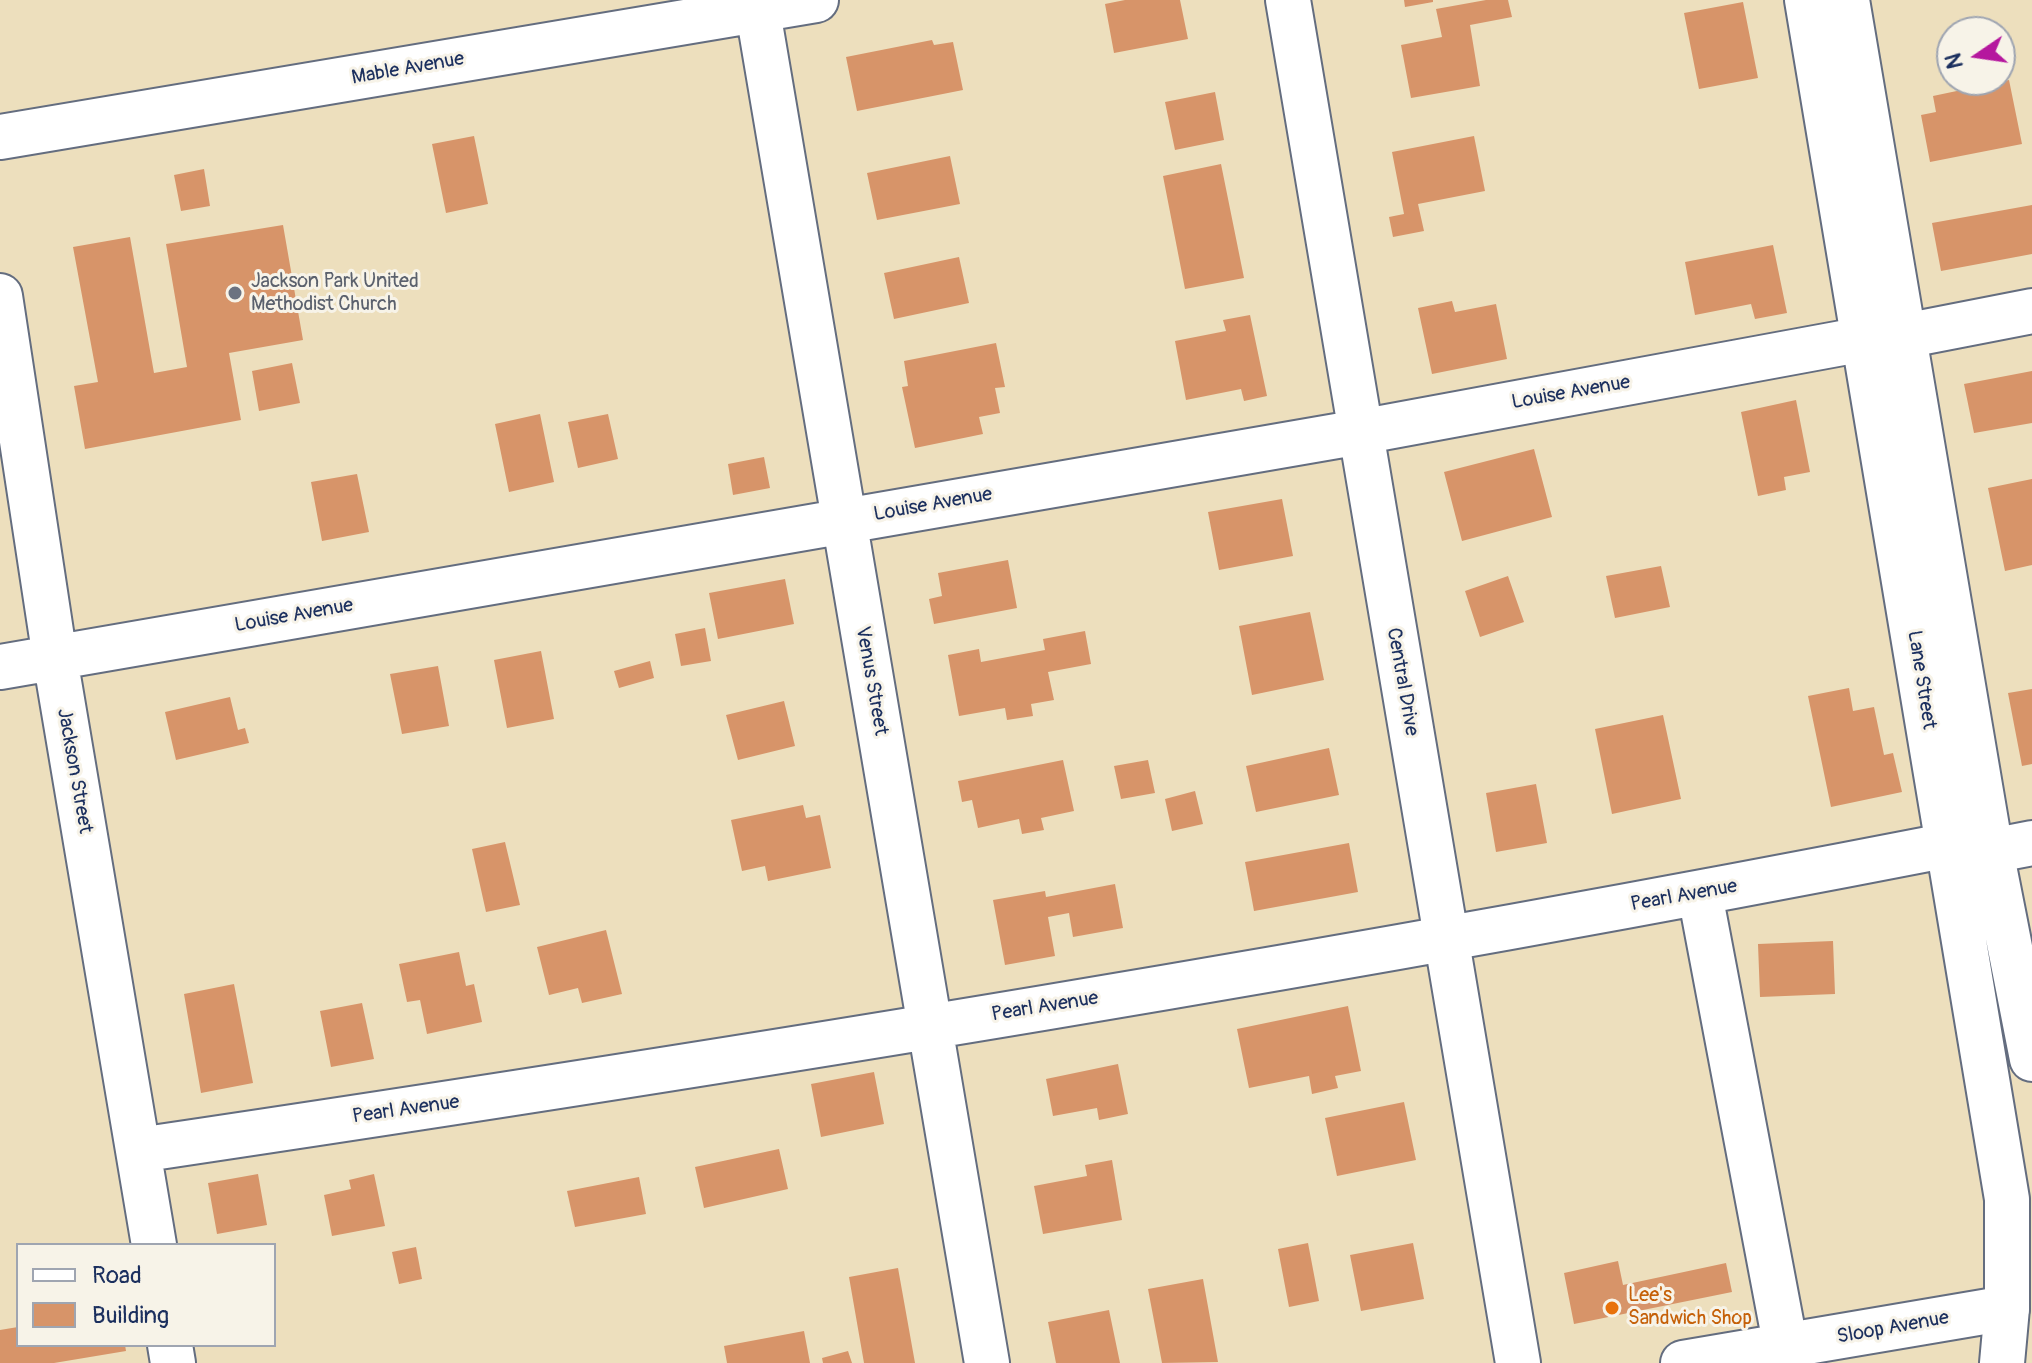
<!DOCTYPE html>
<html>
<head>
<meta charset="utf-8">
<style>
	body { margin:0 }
	#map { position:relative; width:2032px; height:1363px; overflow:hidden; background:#eddfbd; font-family:Pangolin,sans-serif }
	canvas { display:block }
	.legend { position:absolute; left:16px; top:1243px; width:260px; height:104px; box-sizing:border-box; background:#f7f3e8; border:2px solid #9fa5b1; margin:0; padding:10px 14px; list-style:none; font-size:24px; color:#1b2f5e }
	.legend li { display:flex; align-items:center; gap:16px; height:40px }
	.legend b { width:40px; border:2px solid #9fa5b1 }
	.north { position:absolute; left:1936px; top:16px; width:80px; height:80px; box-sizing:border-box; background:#f7f3e8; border:2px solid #9fa5b1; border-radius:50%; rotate:257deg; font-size:22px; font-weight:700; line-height:32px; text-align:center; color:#1b2f5e }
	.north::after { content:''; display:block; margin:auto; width:28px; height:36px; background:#b5179e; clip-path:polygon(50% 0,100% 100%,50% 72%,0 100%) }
</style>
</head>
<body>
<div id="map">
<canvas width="2032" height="1363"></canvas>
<ul class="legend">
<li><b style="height:10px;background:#fff"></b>Road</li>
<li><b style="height:22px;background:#d79469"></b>Building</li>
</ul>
<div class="north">N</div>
</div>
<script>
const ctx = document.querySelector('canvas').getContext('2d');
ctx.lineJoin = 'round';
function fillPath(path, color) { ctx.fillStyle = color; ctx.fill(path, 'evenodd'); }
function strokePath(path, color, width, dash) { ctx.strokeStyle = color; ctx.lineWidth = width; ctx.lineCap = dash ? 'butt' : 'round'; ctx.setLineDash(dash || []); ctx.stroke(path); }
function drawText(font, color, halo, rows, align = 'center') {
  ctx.font = font + ' Pangolin,sans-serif'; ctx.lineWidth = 6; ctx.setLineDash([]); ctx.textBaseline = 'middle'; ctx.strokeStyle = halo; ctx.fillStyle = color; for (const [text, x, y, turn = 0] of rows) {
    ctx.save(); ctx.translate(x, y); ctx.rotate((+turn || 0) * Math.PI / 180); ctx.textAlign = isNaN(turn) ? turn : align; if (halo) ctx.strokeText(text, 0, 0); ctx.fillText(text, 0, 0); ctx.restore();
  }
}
fillPath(new Path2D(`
	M1125 0H1180L1188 39 1114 53 1105 4Z
	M1404 0H1433V2L1405 7Z
	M1486 0H1508L1512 17 1470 25 1480 86 1411 98 1401 45 1442 37 1436 9Z
	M1743 2 1758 78 1699 89 1684 13Z
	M932 40 934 45 953 42 963 90 857 111 846 57Z
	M2009 80 2022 144 1930 162 1921 115 1936 112 1933 96Z
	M1215 92 1224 140 1175 150 1165 102Z
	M474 136 488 204 446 213 432 144Z
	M1474 136 1485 191 1418 204 1424 231 1393 237 1389 217 1404 214 1392 152Z
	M950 156 960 204 877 220 867 173Z
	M1221 164 1244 278 1185 289 1163 176Z
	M204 169 210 206 181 211 174 175Z
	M2032 205V254L1941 271 1932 223Z
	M283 225 303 340 229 353 241 420 85 449 74 386 98 382 73 247 130 237 154 373 187 367 166 244Z
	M1773 245 1787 313 1755 319 1751 304 1695 315 1685 262Z
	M959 257 969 303 894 319 884 273Z
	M1452 301 1455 312 1496 304 1507 359 1432 374 1418 308Z
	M1250 315 1267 396 1244 401 1241 389 1186 400 1175 341 1226 331 1223 320Z
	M996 343 1005 387 995 388 1000 413 979 417 983 434 915 448 902 387 908 386 904 361Z
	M292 363 300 403 259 411 252 371Z
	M2032 371V423L1974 433 1964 384Z
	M1796 400 1810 472 1784 477 1786 490 1758 496 1741 412Z
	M540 414 554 482 509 492 495 424Z
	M608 414 618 459 578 468 568 422Z
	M1534 449 1552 517 1462 541 1444 472Z
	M764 457 770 488 733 495 728 464Z
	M357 474 369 532 322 541 311 482Z
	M2032 479V565L2005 571 1988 488Z
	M1282 499 1293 556 1219 570 1208 512Z
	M1008 560 1017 608 934 624 929 599 942 596 938 573Z
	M1661 566 1670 607 1615 618 1606 576Z
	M1508 576 1524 622 1480 637 1465 591Z
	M785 579 794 624 718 639 709 593Z
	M1310 612 1324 680 1252 695 1239 626Z
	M705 628 711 661 681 666 675 634Z
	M1085 631 1091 664 1048 672 1054 700 1031 704 1033 716 1007 720 1005 708 959 716 948 655 979 649 981 662 1045 650 1043 639Z
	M541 651 554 719 507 728 494 660Z
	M650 661 654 678 619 688 614 671Z
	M438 666 449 726 402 734 390 674Z
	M1849 688 1853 711 1874 707 1884 755 1893 753 1902 792 1831 807 1808 696Z
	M2032 689V764L2022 766 2008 693Z
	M230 697 238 730 245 728 249 743 176 760 165 712Z
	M784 701 795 746 738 760 726 715Z
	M1663 715 1681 799 1612 814 1595 729Z
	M1329 748 1339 795 1256 812 1246 766Z
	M1063 760 1074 811 1041 818 1044 830 1022 834 1019 819 978 828 972 800 962 802 958 781Z
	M1148 760 1155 793 1121 799 1114 766Z
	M1536 784 1547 843 1496 852 1486 793Z
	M1195 791 1203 824 1172 831 1165 799Z
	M803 805 806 818 820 815 831 868 768 881 765 866 742 871 731 820Z
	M505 842 520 905 486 912 472 849Z
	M1349 843 1358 892 1254 911 1245 862Z
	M1115 884 1123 928 1073 937 1069 913 1048 917 1055 956 1005 965 993 900 1045 891 1046 897Z
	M606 930 622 994 582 1003 578 988 549 995 537 947Z
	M1833 941 1835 994 1760 997 1758 944Z
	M459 952 466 986 474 984 482 1022 427 1034 420 1000 407 1002 399 964Z
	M234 984 253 1083 201 1093 184 994Z
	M362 1003 374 1059 331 1067 320 1011Z
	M1348 1006 1361 1071 1335 1076 1338 1088 1312 1094 1309 1076 1249 1088 1237 1029Z
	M1118 1064 1128 1114 1099 1120 1097 1108 1053 1116 1046 1079Z
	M874 1072 884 1124 821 1137 811 1084Z
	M1404 1102 1416 1160 1337 1176 1325 1118Z
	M779 1149 788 1189 704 1208 695 1167Z
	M1112 1160 1122 1220 1043 1234 1034 1186 1087 1176 1085 1165Z
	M258 1174 267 1225 217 1234 208 1183Z
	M374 1174 385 1226 332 1236 324 1195 351 1189 349 1180Z
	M639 1177 646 1214 575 1227 567 1191Z
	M1308 1243 1319 1301 1289 1307 1278 1249Z
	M1413 1243 1424 1299 1361 1311 1350 1255Z
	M416 1247 422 1279 399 1284 392 1252Z
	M1618 1261 1623 1285 1726 1263 1732 1292 1574 1324 1564 1273Z
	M898 1268 915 1363H864L849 1277Z
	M1203 1279 1218 1362 1162 1363 1148 1289Z
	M1109 1310 1120 1363H1056L1048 1322Z
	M18 1327V1345H125L126 1351 54 1363H0V1330Z
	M804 1331 810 1363H727L724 1346Z
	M848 1351 852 1363H823L822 1358Z`), '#d79469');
const minor = new Path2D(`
	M756 0 987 1363
	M1288 0 1518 1363
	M0 137 816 0
	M0 296 55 658 154 1245
	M1904 336 2032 311
	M0 667 1360 432 1864 339
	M1991 851 2032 843
	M1700 894 1786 1348
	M139 1150C744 1060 1348 962 1949 845
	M170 1345 173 1363
	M1683 1363 2007 1308`);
const major = new Path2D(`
	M1807 0 2007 1199V1308L2002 1363
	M1847 0 1991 851 2032 1059`);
strokePath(minor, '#646d7f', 48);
strokePath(major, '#646d7f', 48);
strokePath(minor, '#fff', 44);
strokePath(major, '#fff', 44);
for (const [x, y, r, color] of [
	[235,293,8,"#6b7280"],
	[1612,1308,8,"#e8710a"]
]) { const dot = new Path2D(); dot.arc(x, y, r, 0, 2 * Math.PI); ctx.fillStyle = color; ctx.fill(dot); strokePath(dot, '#f7f3e8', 3); }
drawText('20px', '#1b2f5e', '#f7f3e8', [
	["Mable Avenue",408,69,-10],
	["Louise Avenue",1571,393,-10],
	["Louise Avenue",933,505,-10],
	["Louise Avenue",294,616,-10],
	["Lane Street",1921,680,81],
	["Venus Street",871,681,80],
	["Central Drive",1402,682,80],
	["Jackson Street",74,771,80],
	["Pearl Avenue",1684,896,-10],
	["Pearl Avenue",1045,1007,-9],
	["Pearl Avenue",406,1110,-8],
	["Sloop Avenue",1893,1328,-10]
]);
drawText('20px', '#5b616d', '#f7f3e8', [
	["Jackson Park United",251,282],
	["Methodist Church",251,305]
], 'left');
drawText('20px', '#c56008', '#f7f3e8', [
	["Lee's",1628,1296],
	["Sandwich Shop",1628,1319]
], 'left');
</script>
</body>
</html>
